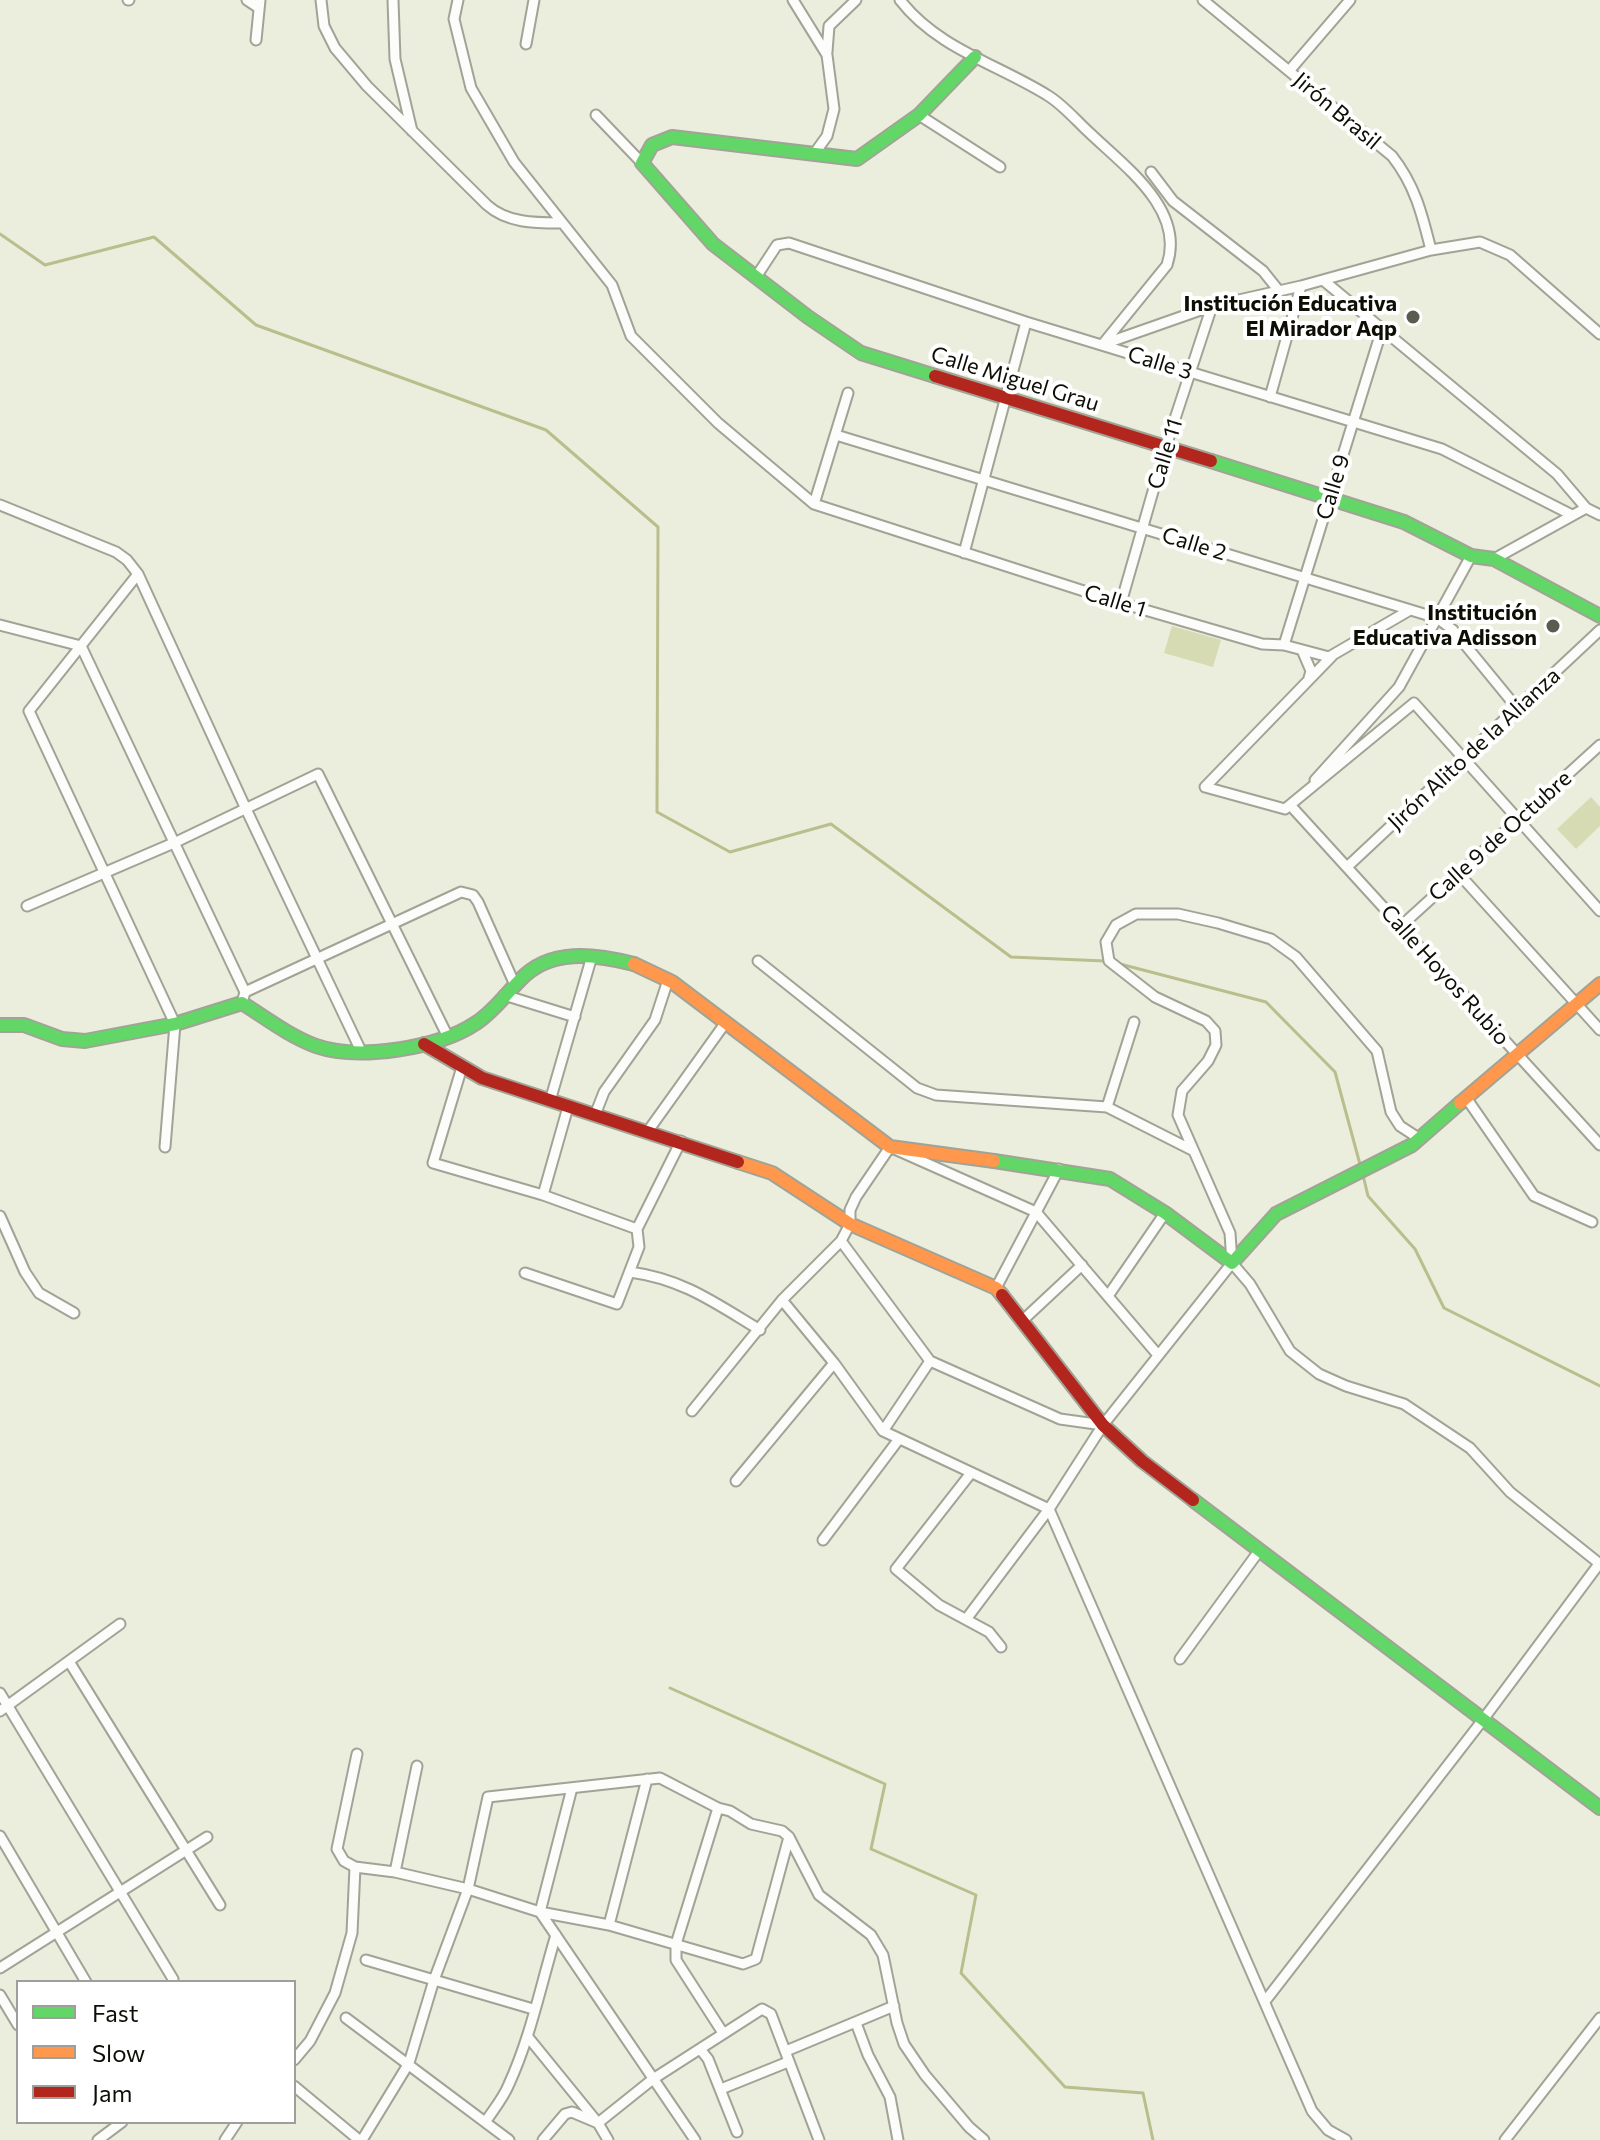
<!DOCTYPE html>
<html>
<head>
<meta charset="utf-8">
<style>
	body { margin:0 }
	#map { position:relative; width:1600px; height:2140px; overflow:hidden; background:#ebeedc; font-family:Commissioner,sans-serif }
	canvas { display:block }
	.legend { position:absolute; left:16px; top:1980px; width:280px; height:144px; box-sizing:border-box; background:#fefffe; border:2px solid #9e9f9a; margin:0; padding:10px 14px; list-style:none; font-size:24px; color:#0e0e05 }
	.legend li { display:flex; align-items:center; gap:16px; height:40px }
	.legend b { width:40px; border:2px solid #9e9f9a }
</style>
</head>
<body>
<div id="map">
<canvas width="1600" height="2140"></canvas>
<ul class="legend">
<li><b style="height:10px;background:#63d668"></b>Fast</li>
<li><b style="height:10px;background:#ff974d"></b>Slow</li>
<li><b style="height:10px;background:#b3261e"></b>Jam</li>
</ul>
</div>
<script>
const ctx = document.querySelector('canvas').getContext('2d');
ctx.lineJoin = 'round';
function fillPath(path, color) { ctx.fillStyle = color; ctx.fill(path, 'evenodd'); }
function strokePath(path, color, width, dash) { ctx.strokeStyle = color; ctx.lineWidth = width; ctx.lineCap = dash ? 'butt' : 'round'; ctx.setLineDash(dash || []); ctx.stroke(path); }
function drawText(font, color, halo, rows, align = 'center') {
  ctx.font = font + ' Commissioner,sans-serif'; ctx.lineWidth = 8; ctx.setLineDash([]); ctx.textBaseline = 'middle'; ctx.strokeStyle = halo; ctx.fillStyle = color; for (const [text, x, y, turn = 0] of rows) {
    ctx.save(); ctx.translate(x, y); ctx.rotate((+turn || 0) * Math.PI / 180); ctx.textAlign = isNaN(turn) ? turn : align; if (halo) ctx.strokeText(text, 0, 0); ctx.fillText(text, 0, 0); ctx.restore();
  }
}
fillPath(new Path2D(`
	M1172 626 1221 640 1213 667 1164 653Z
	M1591 797 1600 807V826L1576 849 1557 829Z`), '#d7dbb3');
strokePath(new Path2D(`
	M0 234 45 265 154 237 256 325 546 430 658 527 657 812 730 852 831 824 1011 957 1105 961
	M1120 964 1266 1002 1335 1072 1361 1168
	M1363 1175 1368 1196 1415 1249 1444 1308 1600 1386
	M670 1688 885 1784 871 1849 976 1895 961 1973 1065 2087 1143 2093 1153 2140`), '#b9be8c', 3);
const street = new Path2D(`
	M128 0H129
	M247 0 259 8
	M321 0 324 26 335 48 367 86 487 205C507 223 535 223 560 223
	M393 0 395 59 412 131
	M458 0 454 19 471 88 514 162 612 285 631 336 718 423 814 504 1121 603 1262 644 1284 645 1329 657 1410 610
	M793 0 827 55 834 109 827 136 814 154
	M900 0C937 48 997 64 1047 95 1064 105 1078 123 1093 136 1128 169 1185 211 1167 265L1102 345
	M1203 0 1392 156C1415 185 1422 214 1431 250
	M256 40 260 0
	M526 44 534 0
	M827 52 829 26 856 0
	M1289 71 1350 0
	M596 115 642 163
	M919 115 1000 167
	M1151 172 1173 201 1263 271 1279 291
	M756 277 777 245 789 243 1026 322 1442 449 1572 515
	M1323 280 1557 474 1586 508
	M1101 345 1212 306 1301 286 1431 250 1480 242 1510 255 1600 334
	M1270 397 1301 286
	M836 435 1437 618 1453 630 1517 708
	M814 504 848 393
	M0 505 116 552 127 560 138 574 246 809 361 1051
	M964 553 1026 322
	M1494 559 1586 508 1600 515
	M138 574 29 711 175 1024 165 1147
	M1121 603 1166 446 1212 306
	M0 625 81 646 245 992 242 1003
	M1284 645 1382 329
	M1302 650 1311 671 1309 678
	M1332 656 1205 787 1285 809 1414 703 1600 911
	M1315 780 1399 687 1471 556
	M1291 806 1600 1145
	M1347 867 1600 630
	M1459 874 1600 1030
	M27 906 176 842 318 774 448 1037
	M1401 926 1600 745
	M758 961 917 1088 936 1095 1107 1107 1192 1150
	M245 992 461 892 473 895 478 902 515 985
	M504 995 575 1017
	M462 1067 433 1163 543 1195 637 1229
	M1467 1099 1534 1196 1592 1222
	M550 1101 592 956
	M1107 1107 1134 1022
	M595 1115 604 1092 655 1020 668 980
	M648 1131 726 1022
	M1420 1139 1400 1126 1391 1112 1377 1051 1296 957 1271 939 1218 923 1178 914H1136L1116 925 1106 942 1109 961 1155 997 1206 1021 1215 1031 1216 1045 1208 1061 1182 1091 1178 1115 1230 1233 1232 1263 1250 1284 1290 1351 1319 1374 1346 1386 1404 1404 1470 1448 1510 1492 1600 1564
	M543 1195 568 1107
	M0 1216 25 1272 39 1293 74 1313
	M841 1241 930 1361 1060 1419 1103 1425
	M630 1272C683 1279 715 1303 760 1330
	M525 1273 617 1304 639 1247 637 1229 681 1141
	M996 1288 1059 1169
	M1108 1296 1165 1213
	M782 1300 834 1363 883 1431 1049 1509 1312 2111 1328 2130 1346 2140
	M1022 1321 1082 1265
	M692 1411 782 1300 841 1241 850 1224V1210L856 1197 890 1147 1036 1212 1158 1355
	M883 1431 930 1361
	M971 1473 896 1569 939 1605 989 1632 1001 1647
	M736 1481 834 1363
	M823 1540 899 1439
	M967 1618 1049 1509 1103 1425 1232 1263
	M1180 1659 1259 1551
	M70 1663 220 1905
	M0 1693 173 1979
	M0 1711 120 1624
	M357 1754 337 1849 344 1861 355 1867 395 1872 468 1889 540 1912 609 1925 743 1964 756 1959 789 1837
	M572 1788 540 1912 695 2140
	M718 1808 676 1944V1960L723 2033
	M0 1836 86 1982
	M395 1872 417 1766
	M609 1925 647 1779
	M366 1960 533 2009
	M0 1968 207 1837
	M0 1995 18 2025
	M1266 2000 1482 1721 1599 1564
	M346 2018 509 2140
	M856 2023 868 2055 890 2097 898 2140
	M528 2037 598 2123 608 2140
	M700 2049 708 2059 737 2132
	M786 2051 894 2006
	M294 2060 310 2041 335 1993 352 1933 355 1867
	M294 2086 359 2140
	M721 2089 788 2062
	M486 2121C494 2109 504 2097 509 2084 531 2036 541 1984 556 1935
	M98 2140 122 2122
	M225 2140 237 2122
	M362 2140 409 2063 434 1980 468 1889 488 1797 660 1778 718 1808 730 1811 751 1824 782 1831 789 1837 819 1895 871 1935 883 1955 897 2023 904 2044 925 2075 969 2127 984 2140
	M543 2140 565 2114 572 2112 598 2123 653 2079 762 2009 771 2014 819 2140
	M1505 2140 1600 2018`);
const fast = new Path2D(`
	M935 376 861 353 808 317 713 244 642 163 652 145 672 137 857 159 919 115 975 57
	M1211 461 1404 522 1471 556 1494 559 1600 616
	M0 1025H24L62 1039 85 1041 175 1024 242 1003C266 1018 289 1036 316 1046 359 1061 439 1048 476 1023 493 1012 506 994 520 980 550 948 594 954 634 964
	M994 1161 1110 1179 1165 1213 1232 1263 1276 1214 1412 1145 1460 1103
	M1193 1500 1600 1808`);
const slow = new Path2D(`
	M634 964 672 982 890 1147 994 1161
	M1460 1103 1600 984
	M738 1162 772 1173 850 1224 996 1288 1002 1295`);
const jam = new Path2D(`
	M935 376 1211 461
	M424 1044 482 1078 738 1162
	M1002 1295 1103 1425 1142 1461 1193 1500`);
strokePath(street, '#a1a396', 13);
strokePath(fast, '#a1a396', 16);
strokePath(slow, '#a1a396', 16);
strokePath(jam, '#a1a396', 16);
strokePath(street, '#fcfcfa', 9);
strokePath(fast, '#63d668', 12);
strokePath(slow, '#ff974d', 12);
strokePath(jam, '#b3261e', 12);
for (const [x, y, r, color] of [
	[1413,317,8,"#5b5c50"],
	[1553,626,8,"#5b5c50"]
]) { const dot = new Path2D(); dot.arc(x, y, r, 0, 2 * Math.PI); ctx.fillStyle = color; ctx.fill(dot); strokePath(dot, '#fefffe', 3); }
drawText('22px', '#0e0e05', '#fefffe', [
	["Jirón Brasil",1337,111,40],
	["Calle 3",1160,363,17],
	["Calle Miguel Grau",1015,379,17],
	["Calle 11",1165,454,-73],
	["Calle 9",1333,487,-73],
	["Calle 2",1194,544,17],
	["Calle 1",1115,601,17],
	["Jirón Alito de la Alianza",1474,749,-43],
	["Calle 9 de Octubre",1500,836,-42],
	["Calle Hoyos Rubio",1445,975,48]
]);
drawText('bold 22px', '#0e0e05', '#fefffe', [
	["Institución Educativa",1397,304],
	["El Mirador Aqp",1397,329],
	["Institución",1537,613],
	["Educativa Adisson",1537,638]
], 'right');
</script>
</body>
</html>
